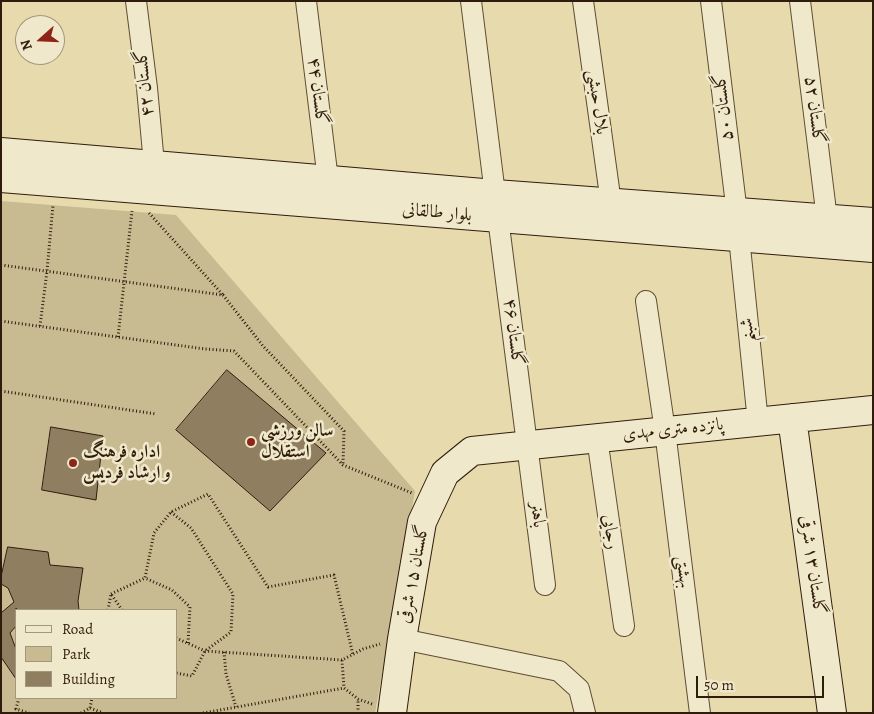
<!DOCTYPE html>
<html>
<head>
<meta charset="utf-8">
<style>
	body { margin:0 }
	#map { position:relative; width:874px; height:714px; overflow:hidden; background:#e7dbad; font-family:Alegreya,serif }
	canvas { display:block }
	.frame { position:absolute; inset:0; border:2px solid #301c0d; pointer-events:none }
	.legend { position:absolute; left:15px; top:609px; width:162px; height:90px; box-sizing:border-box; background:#efe8ca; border:1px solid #a3967e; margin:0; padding:6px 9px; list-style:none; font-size:15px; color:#301c0d }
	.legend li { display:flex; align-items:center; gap:10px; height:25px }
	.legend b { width:25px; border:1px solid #a3967e }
	.north { position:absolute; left:15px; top:15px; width:50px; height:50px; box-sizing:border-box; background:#efe8ca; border:1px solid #a3967e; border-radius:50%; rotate:250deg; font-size:14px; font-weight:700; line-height:20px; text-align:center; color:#301c0d }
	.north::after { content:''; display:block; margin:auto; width:18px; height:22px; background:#8f2418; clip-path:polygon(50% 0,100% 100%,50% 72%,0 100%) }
	.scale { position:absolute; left:696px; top:676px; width:128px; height:22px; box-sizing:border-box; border:2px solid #301c0d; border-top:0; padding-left:6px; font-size:15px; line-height:18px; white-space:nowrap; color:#301c0d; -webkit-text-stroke:4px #efe8ca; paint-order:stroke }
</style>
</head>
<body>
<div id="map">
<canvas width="874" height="714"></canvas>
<div class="frame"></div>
<ul class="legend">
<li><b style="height:6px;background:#efe8ca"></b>Road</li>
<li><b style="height:14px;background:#c8bb92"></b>Park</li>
<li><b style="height:14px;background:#8f7f60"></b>Building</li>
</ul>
<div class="north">N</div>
<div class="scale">50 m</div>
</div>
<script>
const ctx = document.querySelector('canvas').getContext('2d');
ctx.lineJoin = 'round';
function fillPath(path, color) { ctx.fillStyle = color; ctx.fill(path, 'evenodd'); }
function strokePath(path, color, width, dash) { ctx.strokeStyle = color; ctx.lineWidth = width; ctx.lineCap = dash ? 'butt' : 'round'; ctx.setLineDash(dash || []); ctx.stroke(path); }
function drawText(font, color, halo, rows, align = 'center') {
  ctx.font = font + ' Alegreya,Amiri,serif'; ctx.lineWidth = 5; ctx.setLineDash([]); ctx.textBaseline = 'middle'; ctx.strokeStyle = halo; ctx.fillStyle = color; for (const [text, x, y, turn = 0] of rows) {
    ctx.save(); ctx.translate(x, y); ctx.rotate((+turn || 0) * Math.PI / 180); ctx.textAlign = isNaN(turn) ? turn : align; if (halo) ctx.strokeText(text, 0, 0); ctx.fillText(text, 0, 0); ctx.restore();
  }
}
fillPath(new Path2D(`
	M1 201 176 215 415 491 375 713H1ZM16 610H176V698H16Z`), '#c8bb92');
const building = new Path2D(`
	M227 370 326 453 270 511 176 430Z
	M51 427 103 436 96 500 42 490Z
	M8 547 48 552 50 565 83 568 78 601 79 610H17L16 608V626L10 633 16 649V679L1 657V613L14 602 8 588 1 584V577Z`);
fillPath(building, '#8f7f60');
strokePath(building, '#301c0d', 1);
const street = new Path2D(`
	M136 1 147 88 154 164
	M306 1 328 180
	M471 1 495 194
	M583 1 611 203
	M711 1 737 213
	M800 1 827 219
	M498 218 545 585
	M739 237 758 422
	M646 301 665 431 700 713
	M597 438 624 626
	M402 639 559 671 579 689 585 713`);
const secondary = new Path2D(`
	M1 152 495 194 873 222
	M1 178 873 248
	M792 418 832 713
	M392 713 402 639 422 522 445 473 472 451 873 410`);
strokePath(street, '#5e4c35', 22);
strokePath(secondary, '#301c0d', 30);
strokePath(new Path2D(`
	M149 213 223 295
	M1 265 223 295 263 346 344 431 343 464
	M1 321 205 349 234 351 343 465 412 493
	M40 326 47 271 53 205
	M118 337 132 211
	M1 391 156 414
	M171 512 191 528 233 594 231 632 205 651 192 676 176 673
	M111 594 145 578
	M108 610 111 594 122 610
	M176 638 205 651 342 660
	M188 643 190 607 172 590 145 578 154 533 171 512 208 494 268 587 334 575 353 655
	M224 652 226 674 236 707
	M19 698 16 709 29 713
	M372 704 358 699 344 688 342 660 363 649 380 644
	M90 708 103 713
	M81 713 90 708 92 698
	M203 713 344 688
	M358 713V699`), '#301c0d', 3, [1, 2.5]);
strokePath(street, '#efe8ca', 20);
strokePath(secondary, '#efe8ca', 28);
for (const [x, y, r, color] of [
	[251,442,5,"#8f2418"],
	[73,463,5,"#8f2418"]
]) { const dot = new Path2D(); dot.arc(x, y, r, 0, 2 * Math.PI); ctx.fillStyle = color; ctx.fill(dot); strokePath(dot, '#efe8ca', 2); }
drawText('18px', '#301c0d', '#efe8ca', [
	["گلستان ۴۲",145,83,-96],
	["گلستان ۴۴",317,91,83],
	["بلال حبشی",597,102,82],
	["گلستان ۵۰",724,107,-97],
	["گلستان ۵۲",814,110,83],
	["بلوار طالقانی",437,213,5],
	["شبنم",748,330,-96],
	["گلستان ۴۶",513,332,83],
	["پانزده متری مهدی",673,430,-6],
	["باهنر",537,515,83],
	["رجایی",610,532,82],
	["گلستان ۱۳ شرقی",812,565,82],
	["بهشتی",683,572,83],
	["گلستان ۱۵ شرقی",414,574,-79]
]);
drawText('bold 18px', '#301c0d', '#efe8ca', [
	["سالن ورزشی",261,432],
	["استقلال",261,453],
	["اداره فرهنگ",83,453],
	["و ارشاد فردیس",83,474]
], 'left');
</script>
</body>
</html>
